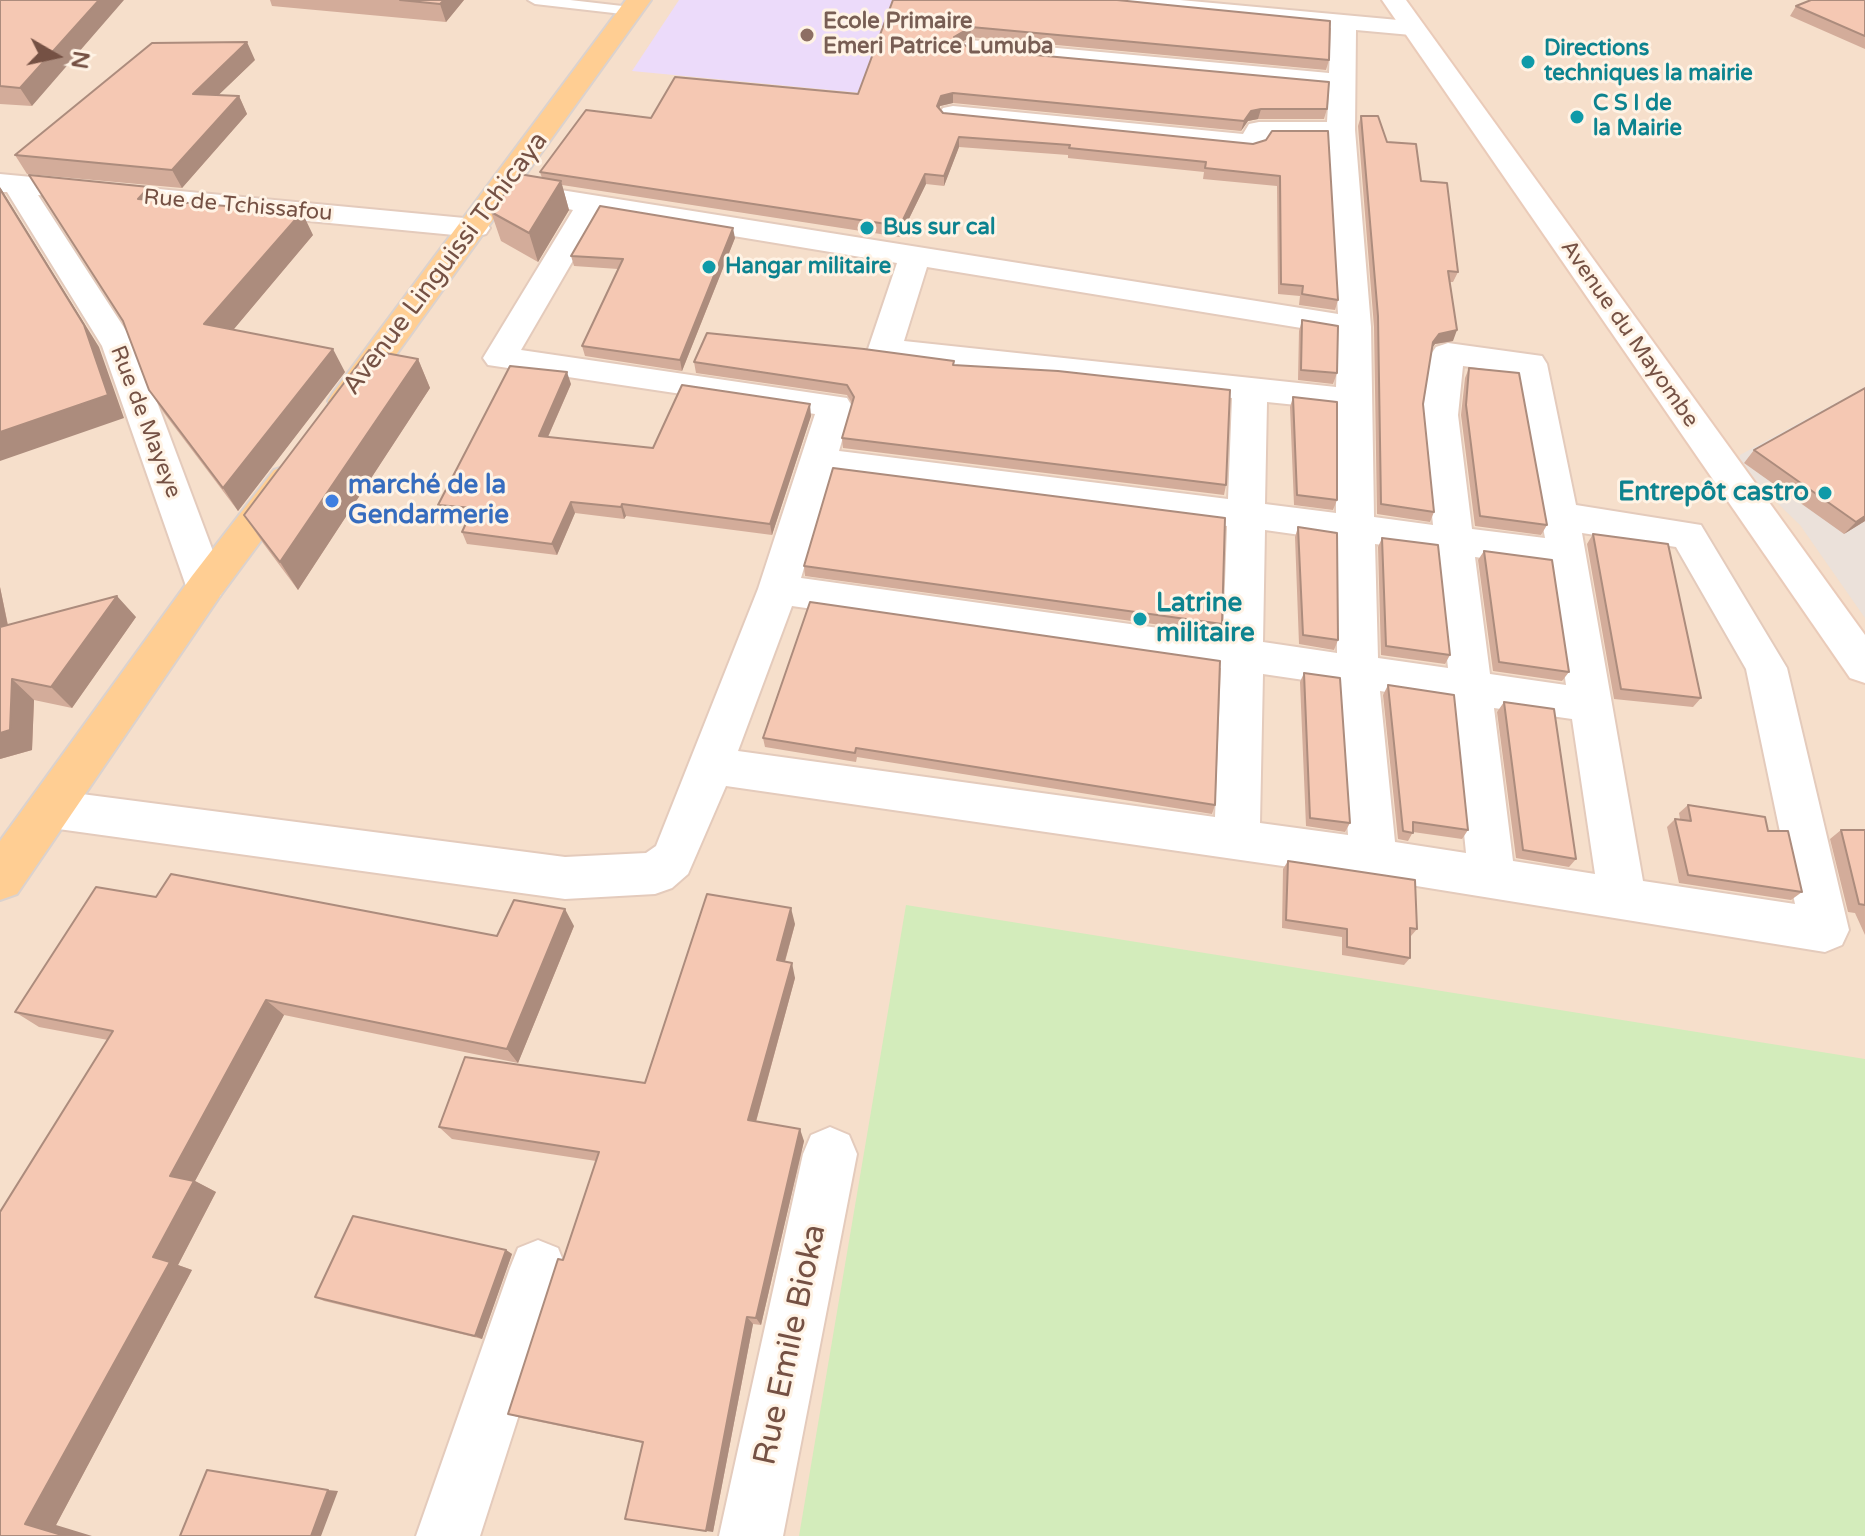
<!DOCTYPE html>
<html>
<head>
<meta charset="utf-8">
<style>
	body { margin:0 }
	#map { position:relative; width:1865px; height:1536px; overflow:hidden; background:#feeedd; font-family:"Varela Round",sans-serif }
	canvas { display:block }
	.north { position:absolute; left:16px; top:16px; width:80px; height:80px; -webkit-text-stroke:6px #fff3e5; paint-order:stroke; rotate:99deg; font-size:22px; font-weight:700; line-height:32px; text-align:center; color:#755144 }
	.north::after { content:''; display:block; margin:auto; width:28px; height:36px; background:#755144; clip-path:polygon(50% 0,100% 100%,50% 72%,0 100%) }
</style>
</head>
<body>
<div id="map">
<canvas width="1865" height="1536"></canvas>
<div class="north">N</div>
</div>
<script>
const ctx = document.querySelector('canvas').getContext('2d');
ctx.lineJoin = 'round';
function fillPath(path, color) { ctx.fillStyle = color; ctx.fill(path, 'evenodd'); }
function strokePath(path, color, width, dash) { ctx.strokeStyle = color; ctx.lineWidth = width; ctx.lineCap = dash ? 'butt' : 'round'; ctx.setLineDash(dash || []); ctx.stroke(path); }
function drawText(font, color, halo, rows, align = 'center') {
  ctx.font = font + ' "Varela Round",sans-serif'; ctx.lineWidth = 6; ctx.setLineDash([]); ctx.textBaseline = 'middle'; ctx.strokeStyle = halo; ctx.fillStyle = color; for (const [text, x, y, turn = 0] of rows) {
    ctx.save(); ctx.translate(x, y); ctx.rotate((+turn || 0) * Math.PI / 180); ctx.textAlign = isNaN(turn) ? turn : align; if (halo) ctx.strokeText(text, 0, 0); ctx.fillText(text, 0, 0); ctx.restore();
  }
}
fillPath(new Path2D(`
	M0 0H1865V1536H0Z`), '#f6dfcb');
fillPath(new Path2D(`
	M1865 387V618L1800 525 1739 466 1740 455Z`), '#ebe1da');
fillPath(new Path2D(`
	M679 0H972L935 100 632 71Z`), '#ecdbfa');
fillPath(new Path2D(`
	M906 905 1865 1059V1536H799Z`), '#d3ecbb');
const lane = new Path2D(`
	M528 0H570L631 7 638 11 631 15 535 4Z`);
const street = new Path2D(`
	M1081 0H1180L1420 22 1424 27 1411 35 1356 30 1355 130 1371 327 1374 517 1433 525 1422 415 1431 354 1436 347 1448 343 1542 356 1547 364 1576 505 1701 525 1787 668 1849 930 1842 945 1825 952 1373 879 726 786 688 874 672 888 655 894 565 899 51 828 35 823 28 809 35 795 51 790 565 857 646 853 656 846 758 589 815 414 488 365 483 358 573 210 551 205 546 199 551 193 561 190 1338 314 1328 138H1268L1261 149 1251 151 943 120 939 114 943 108 953 106 1243 134 1249 124 1259 122H1327L1329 89 970 56 957 48 970 40 1329 73 1331 28 1093 7ZM600 214 897 263 868 349 873 356 1232 398 1228 499 839 451 852 406 847 398 521 350ZM927 267 1338 334 1336 387 904 341ZM1463 366 1515 373 1545 538 1472 529 1458 415ZM1267 402 1336 409V513L1265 504ZM832 475 1227 526 1223 637 801 578ZM1265 530 1336 540 1337 653 1263 642ZM1582 533 1676 547 1746 669 1795 904 1643 881ZM1375 544 1436 552 1448 668 1378 658ZM1475 557 1549 567 1566 685 1490 674ZM792 606 1221 668 1215 817 738 751ZM1263 674 1338 685 1348 835 1260 823ZM1380 691 1451 702 1466 853 1395 842ZM1494 708 1572 719 1595 874 1513 861Z
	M0 174 475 219 486 222 490 228 486 234 475 237 38 195 136 346 226 586 220 596 206 601 192 596 186 586 102 346 7 192H0Z
	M830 1127 849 1135 857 1154 783 1536H719L803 1154 811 1135Z
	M538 1240 558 1248 566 1268 480 1536H416L510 1268 518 1248Z`);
const secondary = new Path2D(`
	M1382 0H1406L1865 635V683L1850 678Z`);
const primary = new Path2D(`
	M626 0H651L357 409 345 412 333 409 328 401 333 393Z
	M287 466 300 470 305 479 300 488 220 596 17 894 0 900V841L192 576 274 470Z`);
strokePath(lane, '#e4cbbc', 4);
strokePath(street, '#e4cbbc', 4);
strokePath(secondary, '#eacbb9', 4);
strokePath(primary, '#dbd2ce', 4);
fillPath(lane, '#fff');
fillPath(street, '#fff');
fillPath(secondary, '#fff');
fillPath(primary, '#ffce93');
fillPath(new Path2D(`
	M0 0 32 106 0 104Z
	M270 0H464L446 22 272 6Z
	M893 0 1329 60 1326 70 970 37 961 43 970 49 1327 109 1324 119H1258L1248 121 1241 131 953 103 940 106 939 109 943 113 1253 144 1266 140 1338 300 1335 310 1299 305 1300 296 1278 294 1277 186 1203 179 1204 172 1068 158V155L959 147 944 186 926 184 900 237 562 185 569 210 538 262 501 241 491 212 542 178 540 172 651 118 858 94Z
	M1865 0V49L1790 16 1796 6Z
	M255 60 218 95 239 96 247 114 182 188 27 174 15 155Z
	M1361 116 1387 142 1421 181 1458 272 1453 282H1450L1453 341 1435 344 1432 348 1423 404 1434 512 1430 522 1377 514 1374 327 1358 126Z
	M149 187 157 200 313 235 233 330 345 372 238 511 164 413 149 390Z
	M735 238 682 371 585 356 582 346 618 269 574 266 571 256Z
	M1302 320 1337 373 1333 384 1298 380 1299 331Z
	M418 359 430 388 298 590 263 543 244 515Z
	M954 361V365L1226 485 1224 495 843 448 842 438 852 403 847 395 696 373 694 362Z
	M1469 368 1547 525 1541 535 1475 526 1461 415 1465 378Z
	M571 384 548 437 653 448 811 416 772 535 626 516 624 519 575 513 557 555 467 544 462 532 468 519 444 517 438 505Z
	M1293 397 1337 500 1333 510 1294 505 1290 407Z
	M1754 450 1865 521 1844 534 1744 463Z
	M1298 527 1338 640 1334 650 1299 644 1295 537Z
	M1593 534 1701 698 1693 707 1614 699 1587 544Z
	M1382 538 1450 655 1445 664 1381 655 1378 547Z
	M1484 551 1569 672 1562 681 1493 671 1478 560Z
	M804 566 1222 624 1219 633 805 576Z
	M0 587 8 625 136 617 72 708 34 700 32 750 0 759Z
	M810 602 1215 805 1212 814 857 757 856 762 765 747 763 738Z
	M1304 673 1350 823 1345 832 1306 826 1300 682Z
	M1388 685 1468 830 1462 839 1413 832 1408 841 1398 839 1383 695Z
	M1504 702 1576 859 1569 867 1516 858 1497 712Z
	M1688 805 1768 831 1802 892 1791 900 1679 883 1667 827 1675 819H1680L1679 813Z
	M1841 830H1865V935L1855 913 1848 912 1830 839Z
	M1288 861 1417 929 1411 936H1410V958L1404 965 1342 955V937L1282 928 1283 869Z
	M156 897 497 936 574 926 518 1063 284 1015 195 1181 216 1192 178 1265 192 1270 56 1525 0 1536 108 1040 39 1027 15 1012Z
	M795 924 785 962 795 978 756 1122 804 1141 761 1325 753 1324 713 1532 643 1443 521 1418 508 1414 563 1260 596 1161 452 1139 439 1127 645 1083Z
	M506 1250 512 1254 482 1339 324 1301 315 1297Z`), '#d3ac9a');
fillPath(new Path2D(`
	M99 0H124L32 106 20 88Z
	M444 0H464L446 22 440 4Z
	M971 27 970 37 954 47V37Z
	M247 42 255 60 202 111 193 94Z
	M953 93V103L940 106 936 116 937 106 941 96Z
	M239 96 247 114 182 188 172 170Z
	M1261 109 1258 119 1248 121 1241 131 1244 121 1251 111Z
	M959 137V147L944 186V176Z
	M925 174 926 184 900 237V226Z
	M561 181 569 210 538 262 529 233Z
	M0 187 99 347 124 418 0 461Z
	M149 187 162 210 138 199Z
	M302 212 313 235 218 348 204 324Z
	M733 228 735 238 682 371 680 360Z
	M1457 330 1453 341 1435 344 1429 352 1433 342 1439 334Z
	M333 349 345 372 238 511 223 488Z
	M418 359 430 388 298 590 280 562Z
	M567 372 571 384 543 448 539 436Z
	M810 404 811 416 772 535 770 524Z
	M571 502 575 513 557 555 552 544Z
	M622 504 626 516 624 519 621 507Z
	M1865 516V521L1844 534 1856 522Z
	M0 587 13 651 0 637Z
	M117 596 136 617 72 708 51 687Z
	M12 679 34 700 32 750 0 759V733Z
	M791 908 795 924 781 975 777 960Z
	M565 909 574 926 518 1063 507 1049Z
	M792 963 795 978 753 1132 748 1120Z
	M266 1000 284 1015 195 1181 216 1192 178 1265 192 1270 56 1525 92 1536H65L25 1524 153 1257 170 1176Z
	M800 1129 804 1141 761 1325 756 1318Z
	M506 1250 512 1254 482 1339 475 1336Z
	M747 1317 753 1324 713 1532 706 1531Z
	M328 1490 338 1491 321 1536H311Z`), '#ac8c7d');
const building = new Path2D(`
	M0 0H99L20 88 0 86Z
	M400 0H444L440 4Z
	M893 0H1117L1330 21 1329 60 971 27 954 37 970 49 1329 82 1327 109H1261L1251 111 1244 121 953 93 941 96 937 106 943 113 1253 144 1266 140 1272 131H1328L1338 300 1302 294 1303 286 1281 284 1280 176 1205 168 1206 162 1069 148 1070 145 959 137 944 176 925 174 900 226 540 172 586 110 651 118 675 77 858 94Z
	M1811 0H1865V36L1796 6Z
	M247 42 193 94 239 96 172 170 15 155 152 43Z
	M1361 116H1378L1387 142 1416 144 1421 181 1447 183 1458 272 1448 271 1457 330 1439 334 1433 342 1423 404 1434 512 1381 504 1378 316Z
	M519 174 561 181 529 233 491 212Z
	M29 175 149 187 138 199 302 212 204 324 333 349 223 488 149 390 123 321Z
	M0 189 84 325 108 395 0 432Z
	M600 206 733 228 680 360 582 346 623 259 571 256Z
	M1302 320 1338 326 1337 373 1301 370Z
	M707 333 864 349 954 361 953 365 1058 371 1230 390 1226 485 842 438 854 397 847 385 694 362Z
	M369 350 418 359 280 562 244 515Z
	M510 366 567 372 539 436 653 448 682 385 810 404 770 524 622 504 621 507 571 502 552 544 462 532 473 508 438 505Z
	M1469 368 1519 373 1547 525 1480 516 1466 405Z
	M1865 388V516L1856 522 1754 450Z
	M1293 397 1337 402V500L1297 495Z
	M833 468 1225 518 1222 624 804 566Z
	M1298 527 1337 533 1338 640 1303 635Z
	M1593 534 1668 544 1701 698 1621 689Z
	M1382 538 1438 545 1450 655 1386 646Z
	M1484 551 1552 560 1569 672 1499 662Z
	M117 596 51 687 12 679 10 730 0 733V627Z
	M810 602 1220 661 1215 805 856 748 855 753 763 738Z
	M1304 673 1340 678 1350 823 1310 818Z
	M1388 685 1454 695 1468 830 1413 822V833L1403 831Z
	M1504 702 1554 709 1576 859 1523 850Z
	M1688 805 1765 817 1768 831H1788L1802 892 1688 875 1675 819 1691 821Z
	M1841 830H1865V905L1859 904Z
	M1288 861 1415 880 1417 929 1410 928V958L1347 947V929L1286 920Z
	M171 874 497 936 514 900 565 909 507 1049 266 1000 170 1176 194 1181 153 1257 170 1262 25 1524 65 1536H0V1212L113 1031 15 1012 96 887 156 897Z
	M707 894 791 908 777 960 792 963 748 1120 800 1129 756 1318 747 1317 706 1531 625 1519 643 1442 508 1414 558 1259 563 1260 599 1152 439 1127 465 1057 645 1083Z
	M353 1216 506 1250 475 1336 315 1297Z
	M207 1470 328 1490 311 1536H180Z`);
fillPath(building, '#f5c8b3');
strokePath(building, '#ac8c7d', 2);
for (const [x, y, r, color] of [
	[807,35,8,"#8d6e63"],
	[1528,62,8,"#0f9aa8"],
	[1577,117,8,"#0f9aa8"],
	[867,228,8,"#0f9aa8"],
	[709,267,8,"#0f9aa8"],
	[1825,493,8,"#0f9aa8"],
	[332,501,8,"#3f7fe0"],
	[1140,619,8,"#0f9aa8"]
]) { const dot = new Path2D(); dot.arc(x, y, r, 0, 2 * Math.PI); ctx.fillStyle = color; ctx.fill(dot); strokePath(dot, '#fff3e5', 3); }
drawText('bold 22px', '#785e54', '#fff3e5', [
	["Ecole Primaire",823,22],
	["Emeri Patrice Lumuba",823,47]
], 'left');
drawText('bold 22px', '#0d838f', '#fff3e5', [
	["Directions",1544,49],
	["techniques la mairie",1544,74],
	["C S I de",1593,104],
	["la Mairie",1593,129],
	["Bus sur cal",883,228],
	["Hangar militaire",725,267]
], 'left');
drawText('22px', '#755144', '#fff3e5', [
	["Rue de Tchissafou",238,206,5],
	["Avenue du Mayombe",1629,334,55],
	["Rue de Mayeye",145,422,69]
]);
drawText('26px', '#755144', '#fff3e5', [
	["Avenue Linguissi Tchicaya",446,264,-53]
]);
drawText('bold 26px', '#366cbe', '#fff3e5', [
	["marché de la",348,486],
	["Gendarmerie",348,516]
], 'left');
drawText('bold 26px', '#0d838f', '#fff3e5', [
	["Entrepôt castro",1809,493],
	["Latrine",1156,604,"left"],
	["militaire",1156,634,"left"]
], 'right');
drawText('32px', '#755144', '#fff3e5', [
	["Rue Emile Bioka",791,1345,-78]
]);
</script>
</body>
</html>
